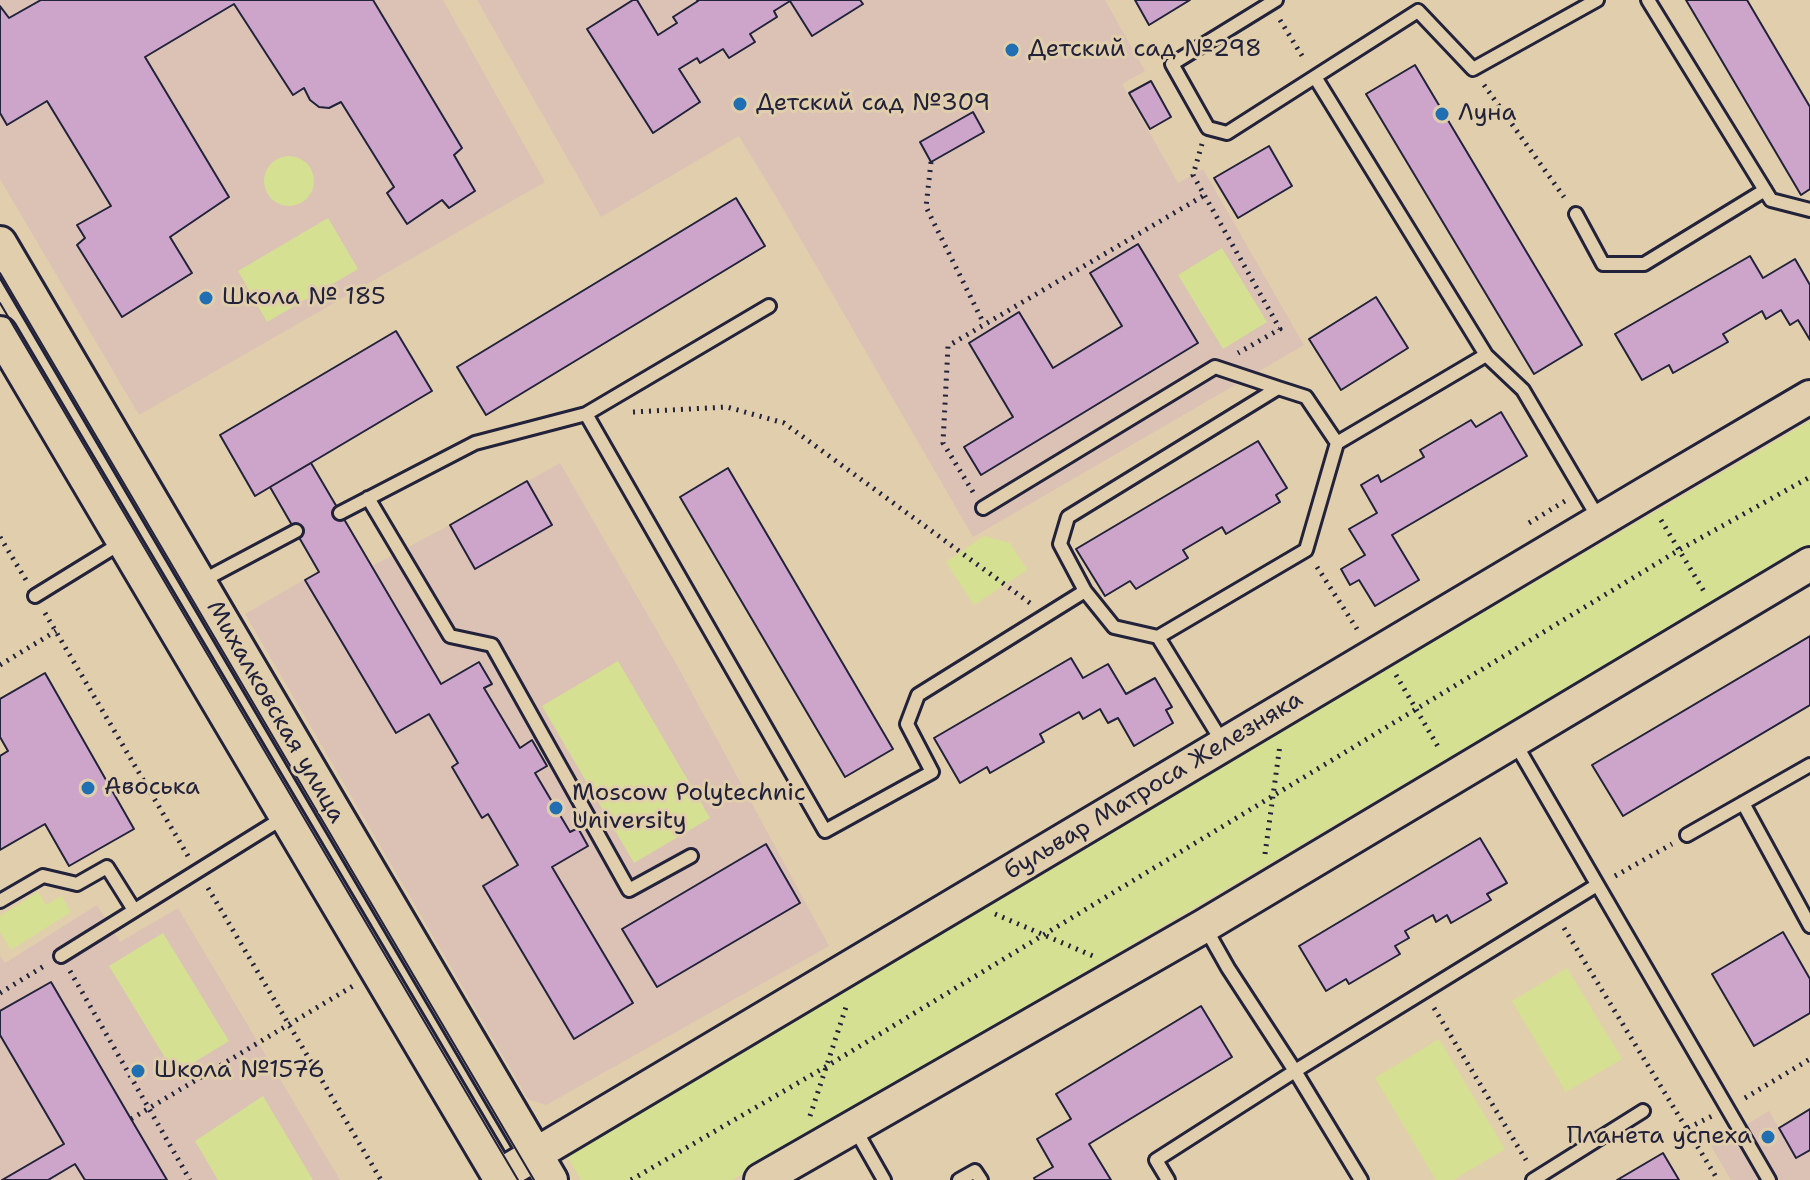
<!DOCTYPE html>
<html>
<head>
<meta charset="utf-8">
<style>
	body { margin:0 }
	canvas { display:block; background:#e1ceac }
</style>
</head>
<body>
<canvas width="1810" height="1180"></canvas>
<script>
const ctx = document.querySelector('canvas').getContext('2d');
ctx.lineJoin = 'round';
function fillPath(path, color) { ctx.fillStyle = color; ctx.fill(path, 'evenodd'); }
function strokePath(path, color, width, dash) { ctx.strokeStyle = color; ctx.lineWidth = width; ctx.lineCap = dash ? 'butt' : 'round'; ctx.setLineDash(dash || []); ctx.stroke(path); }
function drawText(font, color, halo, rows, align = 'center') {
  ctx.font = font + ' "Shantell Sans",sans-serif'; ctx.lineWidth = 6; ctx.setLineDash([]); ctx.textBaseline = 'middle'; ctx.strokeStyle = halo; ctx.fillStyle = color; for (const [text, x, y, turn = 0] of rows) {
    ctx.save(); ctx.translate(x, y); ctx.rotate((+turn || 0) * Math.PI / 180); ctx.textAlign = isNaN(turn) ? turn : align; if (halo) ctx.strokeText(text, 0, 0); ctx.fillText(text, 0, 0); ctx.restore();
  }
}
fillPath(new Path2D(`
	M0 0H443L545 182 139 415 0 179Z
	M477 0H1105L1145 71 1122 84 1178 183 1203 169 1304 345 973 537 778 200 739 136 601 217Z
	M396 331 432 391 311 463 372 566 450 525 560 463 679 669 829 946 546 1105 528 1099 245 614 319 571 270 488 255 496 220 435Z
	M97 905 120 942 178 908 340 1180H0V956L5 963Z
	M1810 1109V1180H1731L1711 1146 1769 1111 1779 1128Z`), '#dbc2b5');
fillPath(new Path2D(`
	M264 181a25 25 0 1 1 50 0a25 25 0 1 1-50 0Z
	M328 218 358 269 267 322 238 271Z
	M1222 248 1267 322 1223 349 1178 275Z
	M1810 421V545L732 1180H581L564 1151Z
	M984 536 1010 543 1027 570 974 605 946 562Z
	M618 661 710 818 634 863 542 706Z
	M38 892 46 905 61 896 71 912 11 950 0 932V916Z
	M163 933 229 1041 175 1074 109 966Z
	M1567 968 1622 1059 1566 1092 1512 1001Z
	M1439 1039 1505 1149 1453 1180H1436L1375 1078Z
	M263 1096 313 1180H218L195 1141Z`), '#d5e093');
const building = new Path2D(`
	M41 0H373L462 148 454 155 475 191 449 208 442 200 407 224 387 193 394 187 341 102 329 108 319 107 310 100 304 88 293 95 234 4 145 57 229 197 170 237 192 273 122 317 77 245 85 238 77 225 111 206 47 101 7 125 0 113V6L9 18Z
	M633 0H637L658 35 677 23 673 17 698 1 697 0H860L863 4 812 36 790 1 774 11 777 17 750 34 755 42 729 58 723 49 700 63 697 58 679 69 700 102 653 133 587 29Z
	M1135 0H1190L1149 25Z
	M1686 0H1747L1810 107V189L1801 195Z
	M1415 65 1582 345 1534 374 1366 94Z
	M1151 81 1171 117 1150 129 1129 93Z
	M973 112 984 132 931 162 920 142Z
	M1269 146 1292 186 1238 218 1214 178Z
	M736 198 765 246 486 415 457 367Z
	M1138 244 1198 343 981 475 964 447 1013 417 969 343 1019 312 1053 368 1122 326 1090 273Z
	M1750 256 1763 278 1795 259 1810 285V340L1798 320 1790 325 1781 310 1766 319 1762 311 1723 334 1728 342 1673 373 1669 365 1642 380 1615 334Z
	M1376 297 1408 348 1341 390 1309 339Z
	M396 331 432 391 255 496 220 435Z
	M1501 412 1527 456 1392 535 1419 580 1375 606 1359 580 1350 585 1341 569 1365 555 1349 529 1377 513 1361 485 1378 475 1381 482 1424 457 1420 450 1471 420 1476 427Z
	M1258 441 1287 488 1276 495 1280 502 1226 534 1222 527 1183 550 1188 558 1136 589 1130 581 1105 596 1076 549Z
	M311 463 441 684 479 662 492 684 484 688 520 748 532 740 547 766 535 773 570 832 578 828 588 846 552 867 633 1003 574 1039 483 886 518 865 488 814 482 818 452 767 458 763 429 714 396 733 305 580 319 572 270 487Z
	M728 468 893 749 845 777 680 497Z
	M527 481 552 525 475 569 450 525Z
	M1810 636V705L1623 816 1592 765Z
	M1071 658 1083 678 1108 664 1126 694 1155 678 1172 707 1166 710 1173 723 1134 746 1118 718 1108 723 1100 709 1083 719 1079 712 1040 734 1044 742 990 773 987 767 960 783 934 738Z
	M45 673 134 829 69 866 45 824 0 850V756L8 751 0 737V699Z
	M1480 838 1507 883 1487 894 1491 900 1451 923 1447 915 1436 922 1433 915 1405 931 1409 938 1395 946 1400 954 1349 984 1346 979 1326 991 1299 946Z
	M766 844 800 903 657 987 622 929Z
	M1783 932 1810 979V1013L1754 1046 1712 974Z
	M51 982 131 1119 167 1180H85L75 1164 48 1180H2L64 1144 0 1035V1011Z
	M1201 1006 1232 1057 1089 1144 1111 1180H1035L1034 1178 1053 1167 1037 1139 1071 1119 1056 1094Z
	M1810 1109V1150L1796 1158 1779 1128Z
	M1663 1153 1679 1180H1617Z`);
fillPath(building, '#cda5cb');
strokePath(building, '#22223b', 2);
const lane = new Path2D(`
	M1276 0 1172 64 1208 128 1227 133 1418 11 1473 69 1597 0
	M1648 0 1771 200 1810 210
	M1315 77 1486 355 1523 390 1600 521
	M1576 214 1603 264H1644L1765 190
	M769 306 586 414 825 831 932 772 907 724 918 695 1085 591 1114 627 1158 637 1223 743
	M368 498 450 636 492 645 629 890 691 856
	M983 508 1215 367 1278 388
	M340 513 475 443 586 414
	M202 581 296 531
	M1085 591 1060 544 1068 517 1278 388 1306 397 1337 443
	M35 596 121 543
	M1158 637 1306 550 1337 443 1486 355
	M1515 743 1769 1180
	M1743 803 1810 926
	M1687 835 1810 765
	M0 901 43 876 77 884 107 867 134 910
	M1206 929 1228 968 1295 1071 1361 1180
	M61 956 286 816
	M855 1129 884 1180
	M959 1180 975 1171 981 1180
	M1168 1180 1156 1160 1295 1071 1597 885
	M1533 1180 1643 1111`);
const secondary = new Path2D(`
	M0 243 551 1180
	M0 333 501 1180
	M499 1176 1645 494 1810 397
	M761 1180 1204 926 1810 564`);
strokePath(lane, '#22223b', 18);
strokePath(secondary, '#22223b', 38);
strokePath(new Path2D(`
	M1280 20 1304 59
	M1484 85 1564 197
	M1202 144 1193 175 1280 329 1238 353
	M931 162 926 207 984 324
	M633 412 727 407 784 423 1030 603
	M973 492 943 443 948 346 1203 196
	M1661 520 1705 593
	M1529 523 1565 501
	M0 537 26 580
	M1317 567 1357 629
	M45 613 188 856
	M0 665 56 631
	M1396 675 1440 750
	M1265 854 1280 745
	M1615 876 1672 844
	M208 888 381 1180
	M995 914 1093 956
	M1564 928 1718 1180
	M70 971 190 1180
	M0 993 44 966
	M1434 1008 1526 1160
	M1745 1098 1810 1059
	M810 1116 847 1004
	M131 1119 353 986
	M1688 1128 1712 1116
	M631 1180 827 1066 1679 550 1810 477`), '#22223b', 5, [2, 6]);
strokePath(lane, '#e1ceac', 12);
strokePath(secondary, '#e1ceac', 32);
strokePath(new Path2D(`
	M0 273 534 1180
	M0 303 518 1180`), '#22223b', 2);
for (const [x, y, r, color] of [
	[1012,50,8,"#1f6fb2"],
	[740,104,8,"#1f6fb2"],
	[1442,114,8,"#1f6fb2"],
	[206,298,8,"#1f6fb2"],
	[88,788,8,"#1f6fb2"],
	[556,808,8,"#1f6fb2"],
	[138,1071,8,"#1f6fb2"],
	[1768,1137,8,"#1f6fb2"]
]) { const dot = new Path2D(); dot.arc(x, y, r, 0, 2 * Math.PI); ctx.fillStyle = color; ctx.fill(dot); strokePath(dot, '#e1ceac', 3); }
drawText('24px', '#22223b', '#e1ceac', [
	["Детский сад №298",1028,50],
	["Детский сад №309",756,104],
	["Луна",1458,114],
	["Школа № 185",222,298],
	["Авоська",104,788],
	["Moscow Polytechnic",572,794],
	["University",572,822],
	["Школа №1576",154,1071],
	["Планета успеха",1752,1137,"right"]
], 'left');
drawText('24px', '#22223b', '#e1ceac', [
	["Михалковская улица",275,712,60],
	["бульвар Матроса Железняка",1154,786,-31]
]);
</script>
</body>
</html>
